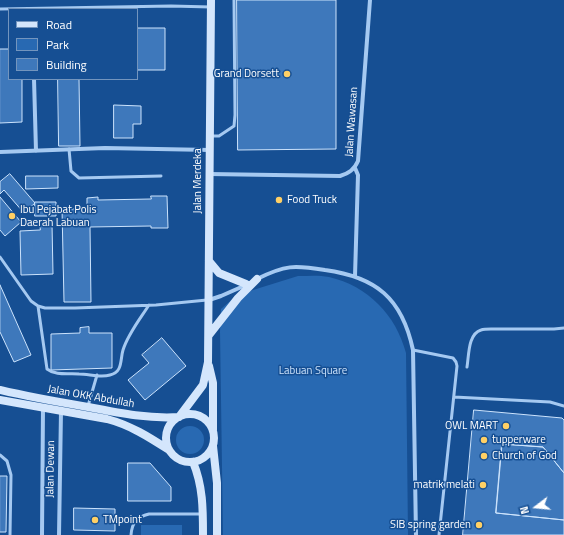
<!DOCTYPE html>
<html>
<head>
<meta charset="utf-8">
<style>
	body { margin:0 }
	#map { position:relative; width:564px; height:535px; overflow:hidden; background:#164f93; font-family:"Titillium Web",sans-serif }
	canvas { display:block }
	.legend { position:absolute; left:8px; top:8px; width:130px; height:72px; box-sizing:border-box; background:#164f93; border:1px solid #7395be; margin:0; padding:5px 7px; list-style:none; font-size:12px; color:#fff }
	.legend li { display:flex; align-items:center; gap:8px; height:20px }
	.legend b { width:20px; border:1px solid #7395be }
	.north { position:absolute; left:516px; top:487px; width:40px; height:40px; -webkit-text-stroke:3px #164f93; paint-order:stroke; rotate:254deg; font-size:11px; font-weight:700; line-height:16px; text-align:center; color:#fff }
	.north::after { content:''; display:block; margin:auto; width:14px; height:18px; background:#fff; clip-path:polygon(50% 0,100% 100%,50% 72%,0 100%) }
</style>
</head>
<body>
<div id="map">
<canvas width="564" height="535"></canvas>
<ul class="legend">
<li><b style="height:5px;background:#d4e6fc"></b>Road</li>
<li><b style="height:11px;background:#2869b2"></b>Park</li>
<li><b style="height:11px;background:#3e78bb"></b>Building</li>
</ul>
<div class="north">N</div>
</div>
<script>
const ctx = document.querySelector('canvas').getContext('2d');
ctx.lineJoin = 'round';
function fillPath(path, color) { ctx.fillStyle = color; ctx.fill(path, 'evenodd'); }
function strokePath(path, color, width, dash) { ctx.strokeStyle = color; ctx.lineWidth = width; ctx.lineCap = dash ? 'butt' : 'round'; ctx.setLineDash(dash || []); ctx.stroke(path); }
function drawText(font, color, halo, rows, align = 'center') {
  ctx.font = font + ' "Titillium Web",sans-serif'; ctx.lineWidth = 3; ctx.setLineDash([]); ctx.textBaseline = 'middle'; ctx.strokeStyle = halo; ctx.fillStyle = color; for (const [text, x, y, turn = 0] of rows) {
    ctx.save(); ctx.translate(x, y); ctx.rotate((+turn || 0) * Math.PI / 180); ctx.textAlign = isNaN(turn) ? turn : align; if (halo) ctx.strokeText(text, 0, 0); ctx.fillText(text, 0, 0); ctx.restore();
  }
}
fillPath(new Path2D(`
	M298 276C308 276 319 275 329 277 368 286 396 315 406 353L408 535H223L220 331 221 309 237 295Z
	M176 440a14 14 0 1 1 28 0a14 14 0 1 1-28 0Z
	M141 525H182V535H141Z`), '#2869b2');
const building = new Path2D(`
	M237 0H336V149L238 150Z
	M137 28H165V70H137Z
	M0 49H9V79H22V122L0 123Z
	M58 79H79L80 146H59Z
	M114 105 141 106V124H133V138H114Z
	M10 174 35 203 24 213 4 190 0 194V182Z
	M26 176H58V188L26 189Z
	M151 196H167L168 228H151V226L90 227 91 302H64L62 209H87V198L98 197V200L151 199Z
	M0 197 21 222 5 236 0 230Z
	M35 202H56V216H35Z
	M40 224H52L53 274 21 275 20 231 40 230Z
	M0 285 31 355 14 362 0 332Z
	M89 327V333H112V368L51 370V334L80 333V328Z
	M162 338 186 366 145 400 128 380 149 363 142 355Z
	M474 410 562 418 564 420V473L543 447 502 444 496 513 564 520V535H463Z
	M502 444 543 447 564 473V520L496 513Z
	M128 463H150L171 487V501H128Z
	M0 476H7L6 532H0Z
	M74 508 115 509V531L74 530Z`);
fillPath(building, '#3e78bb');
strokePath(building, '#cce3fc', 1);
strokePath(new Path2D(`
	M0 9 171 6 211 7
	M211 136H219L234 126 235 115 234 0
	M69 149 71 171 79 178 161 176
	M0 257 31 301 38 306 45 308H75L156 305 207 300
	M38 306 47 369C56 376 68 373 79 374 89 374 100 378 110 375 123 372 120 360 123 350 128 334 140 319 149 305
	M413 350 453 358 456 362 457 366 439 535
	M467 367C469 355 468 334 481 330 484 329 488 329 491 329H554L564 328
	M454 397 550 402 564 406
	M88 406 97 375
	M0 455 7 461 11 475 10 535
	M131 535C132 522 137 517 149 514H202`), '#a5c9f1', 3);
strokePath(new Path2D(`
	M34 79 36 151
	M0 152 105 148 210 150
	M209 174 340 176C349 173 354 170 358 161L370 0
	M355 276 358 175 355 168
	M257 279C285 265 294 265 325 270 376 277 402 298 413 350L416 535
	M209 300 221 296 246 285
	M42 535 43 407
	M59 535 61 411`), '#a5c9f1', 4);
strokePath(new Path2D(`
	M209 261 219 273 246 284
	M209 335 238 298 257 279
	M209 366 213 383V430
	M0 390C29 397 58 402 88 407 119 413 148 419 179 417L203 385 208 362 211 0
	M0 400 107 419C130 425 149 437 169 450
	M166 438a24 24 0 1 1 48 0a24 24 0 1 1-48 0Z
	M213 446 217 483V535
	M193 462C203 486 203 509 203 535`), '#d4e6fc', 8);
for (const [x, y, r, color] of [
	[287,74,4,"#ffd065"],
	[279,200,4,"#ffd065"],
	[12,216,4,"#ffd065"],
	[506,426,4,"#ffd065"],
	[484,440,4,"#ffd065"],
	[484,456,4,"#ffd065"],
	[483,485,4,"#ffd065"],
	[95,520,4,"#ffd065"],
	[479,525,4,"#ffd065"]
]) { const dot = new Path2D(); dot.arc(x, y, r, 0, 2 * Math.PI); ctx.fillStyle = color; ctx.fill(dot); strokePath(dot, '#164f93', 1.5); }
drawText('11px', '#fff', '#164f93', [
	["Grand Dorsett",279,74,"right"],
	["Food Truck",287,200],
	["Ibu Pejabat Polis",20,210],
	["Daerah Labuan",20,223],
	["OWL MART",498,426,"right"],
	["tupperware",492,440],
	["Church of God",492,456],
	["matrik melati",475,485,"right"],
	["TMpoint",103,520],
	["SIB spring garden",471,525,"right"]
], 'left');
drawText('11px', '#fff', '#164f93', [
	["Jalan Wawasan",352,122,-86],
	["Jalan Merdeka",198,181,-90],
	["Jalan OKK Abdullah",91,397,10],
	["Jalan Dewan",51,469,-89]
]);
drawText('11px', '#cce3fc', '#164f93', [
	["Labuan Square",313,371]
]);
</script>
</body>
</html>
